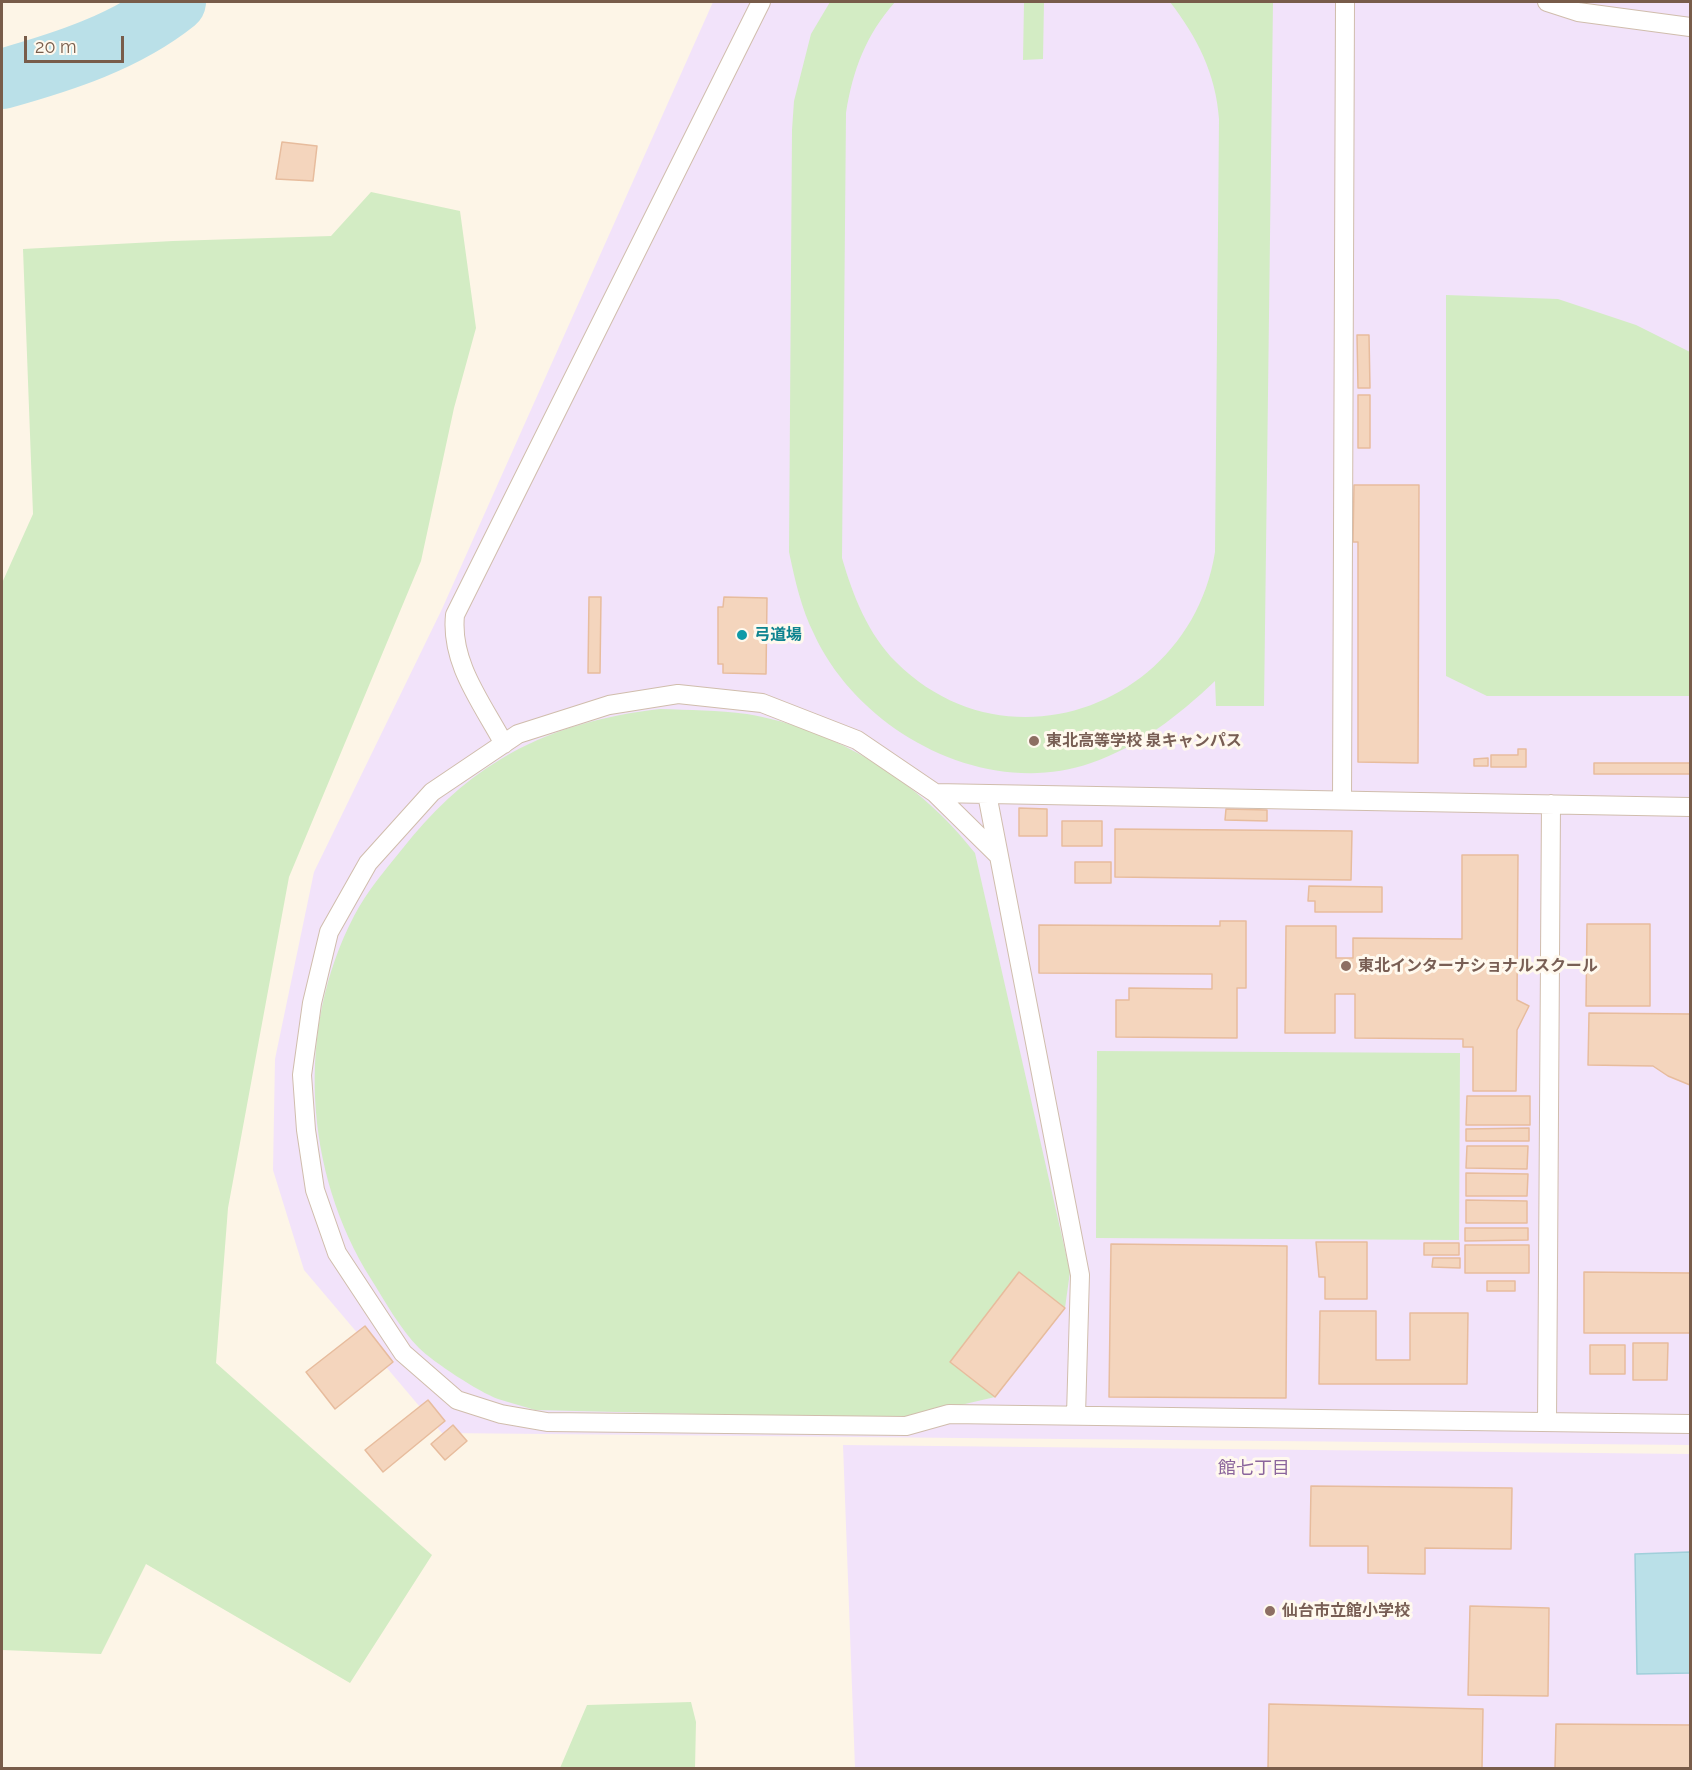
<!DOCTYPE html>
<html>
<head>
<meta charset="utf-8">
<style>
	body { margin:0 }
	#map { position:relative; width:1692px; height:1770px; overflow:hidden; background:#fdf5e7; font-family:Raleway,sans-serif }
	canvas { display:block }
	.frame { position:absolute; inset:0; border:3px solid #785c4a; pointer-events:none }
	.scale { position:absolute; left:24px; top:36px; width:100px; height:27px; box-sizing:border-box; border:3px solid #785c4a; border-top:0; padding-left:8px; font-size:18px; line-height:21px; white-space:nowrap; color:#785c4a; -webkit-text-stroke:4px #fff9ee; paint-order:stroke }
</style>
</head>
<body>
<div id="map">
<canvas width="1692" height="1770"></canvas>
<div class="frame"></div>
<div class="scale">20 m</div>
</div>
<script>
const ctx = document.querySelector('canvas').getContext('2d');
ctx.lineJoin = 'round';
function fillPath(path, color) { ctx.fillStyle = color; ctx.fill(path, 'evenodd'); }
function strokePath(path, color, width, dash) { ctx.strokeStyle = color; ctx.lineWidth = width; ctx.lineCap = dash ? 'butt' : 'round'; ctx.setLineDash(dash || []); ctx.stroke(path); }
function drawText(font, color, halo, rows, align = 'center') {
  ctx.font = font + ' Raleway,"Noto Sans JP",sans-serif'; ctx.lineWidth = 6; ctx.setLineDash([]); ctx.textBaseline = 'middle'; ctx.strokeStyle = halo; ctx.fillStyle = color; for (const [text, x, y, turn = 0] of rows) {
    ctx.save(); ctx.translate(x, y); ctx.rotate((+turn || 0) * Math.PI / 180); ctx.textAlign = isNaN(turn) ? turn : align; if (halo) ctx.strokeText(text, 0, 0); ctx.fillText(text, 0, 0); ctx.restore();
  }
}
fillPath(new Path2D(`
	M713 2H1690V1445L442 1433 304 1270 273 1170 275 1059 314 872 442 609Z
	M843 1445 1690 1454V1768H855Z`), '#f2e3fa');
fillPath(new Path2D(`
	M830 2H895C866 35 853 69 846 113L842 558C853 596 868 634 896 662 1008 774 1191 704 1215 552L1219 119C1216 74 1197 37 1170 2H1273L1264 706H1216L1215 681C1178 716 1140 746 1091 763 986 800 859 732 814 634 801 608 795 580 789 552L792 130 794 101 811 34Z
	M1024 2H1044L1043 59 1023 60Z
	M371 192 460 211 476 328 454 408 421 561 289 877 228 1208 216 1363 432 1555 350 1683 146 1564 101 1654 2 1650V583L33 514 23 249 173 241 331 236Z
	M1446 295 1558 299 1636 325 1690 352V696H1487L1446 676Z
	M660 709C689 710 718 710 747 714 836 729 920 782 975 853L1070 1272 1065 1308 995 1397 901 1419 535 1410C523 1406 510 1403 498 1399 479 1392 433 1362 419 1348 400 1329 385 1301 371 1279 304 1172 295 1029 354 916 367 891 386 869 403 848 431 813 462 782 501 759 548 730 606 715 660 709Z
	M1097 1051 1460 1053 1459 1240 1096 1238Z
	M691 1702 696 1722 695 1768H560L587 1705Z`), '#d3ecc4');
const water = new Path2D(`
	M1690 1552V1673L1637 1674 1635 1554Z`);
fillPath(water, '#bae0e8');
strokePath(water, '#a0cfda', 1.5);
strokePath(new Path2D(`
	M2 79C63 62 126 42 176 2`), '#bae0e8', 60);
const building = new Path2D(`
	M282 142 317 146 313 181 276 179Z
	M1357 335H1369L1370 388H1358Z
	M1358 395H1370V448H1358Z
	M1354 485H1419L1418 763 1358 762V542H1353Z
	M589 597H601L600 673H588Z
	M724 597 767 598 766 674 723 673V664H718V607H723Z
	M1518 749H1526V767H1491V755H1518Z
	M1488 758V766H1474V759Z
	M1594 763H1690V774H1594Z
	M1019 808 1047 809V836H1019Z
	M1226 809 1267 810V821L1225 820Z
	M1062 821H1102V846H1062Z
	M1115 829 1352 831 1351 880 1115 877Z
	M1462 855H1518L1517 1000 1529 1006 1517 1030 1516 1091H1473V1047H1463V1039L1355 1038V994H1335V1033H1285L1286 926H1336V958H1353V938L1462 939Z
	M1075 862H1111V883H1075Z
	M1309 886 1382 887V912H1315V901H1308Z
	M1220 921H1246V988H1237V1038L1116 1037V1000H1129V988L1212 989V974L1039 973V925L1220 926Z
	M1587 924H1650V1006H1586Z
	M1589 1013 1690 1014V1085L1668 1076 1653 1066 1588 1065Z
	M1467 1096H1530V1125H1466Z
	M1529 1128V1141H1466V1129Z
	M1467 1146H1528L1527 1169 1466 1168Z
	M1466 1173 1528 1174 1527 1196H1466Z
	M1466 1200 1527 1201V1223H1466Z
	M1465 1228H1528V1240L1465 1241Z
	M1316 1242H1367V1299H1325V1277H1319Z
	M1424 1243H1459V1255H1424Z
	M1111 1244 1287 1246 1286 1398 1109 1397Z
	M1465 1245H1529V1273H1465Z
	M1433 1258H1460V1268L1432 1267Z
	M1019 1272 1065 1308 995 1397 950 1362Z
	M1584 1272 1690 1273V1333H1584Z
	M1487 1281H1515V1291H1487Z
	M1320 1311H1376V1360H1410V1313H1468L1467 1384H1319Z
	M365 1326 393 1362 335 1409 306 1372Z
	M1633 1343H1668L1667 1380H1633Z
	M1590 1345H1625V1374H1590Z
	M428 1400 445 1421 383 1472 365 1450Z
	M453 1425 467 1441 445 1460 431 1444Z
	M1311 1486 1512 1488 1511 1549 1425 1548V1574L1368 1573V1546H1310Z
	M1470 1606 1549 1608 1548 1696 1468 1695Z
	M1269 1704 1483 1709 1482 1768H1268Z
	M1556 1724 1690 1725V1768H1555Z`);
fillPath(building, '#f4d5bd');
strokePath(building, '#e7bc9d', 1.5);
const service = new Path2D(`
	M1547 2 1578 12 1690 27
	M504 744C482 703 450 663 455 615L761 2
	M935 793 1690 807
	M987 794 1080 1275 1076 1415
	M1342 800 1345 2
	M999 856 935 793 857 740 762 703 678 694 609 705 518 734 432 792 368 863 329 932 312 1003 302 1075 306 1130 315 1190 337 1253 403 1353 457 1400 501 1414 547 1422 906 1426 949 1414 1690 1424
	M1547 1421 1551 804`);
strokePath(service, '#d0bdac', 20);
strokePath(service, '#fff', 18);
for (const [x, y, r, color] of [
	[742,635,6,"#0f9aa8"],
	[1034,741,6,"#8d6e63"],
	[1346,966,6,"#8d6e63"],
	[1270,1611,6,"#8d6e63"]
]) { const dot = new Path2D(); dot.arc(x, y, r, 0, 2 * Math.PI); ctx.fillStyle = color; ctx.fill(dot); strokePath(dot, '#fff9ee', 2); }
drawText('bold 16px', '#0d838f', '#fff9ee', [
	["弓道場",754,635]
], 'left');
drawText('bold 16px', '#785e54', '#fff9ee', [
	["東北高等学校 泉キャンパス",1046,741],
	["東北インターナショナルスクール",1358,966],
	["仙台市立館小学校",1282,1611]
], 'left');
drawText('18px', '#8b659c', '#fff9ee', [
	["館七丁目",1254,1469]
]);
</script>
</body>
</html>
